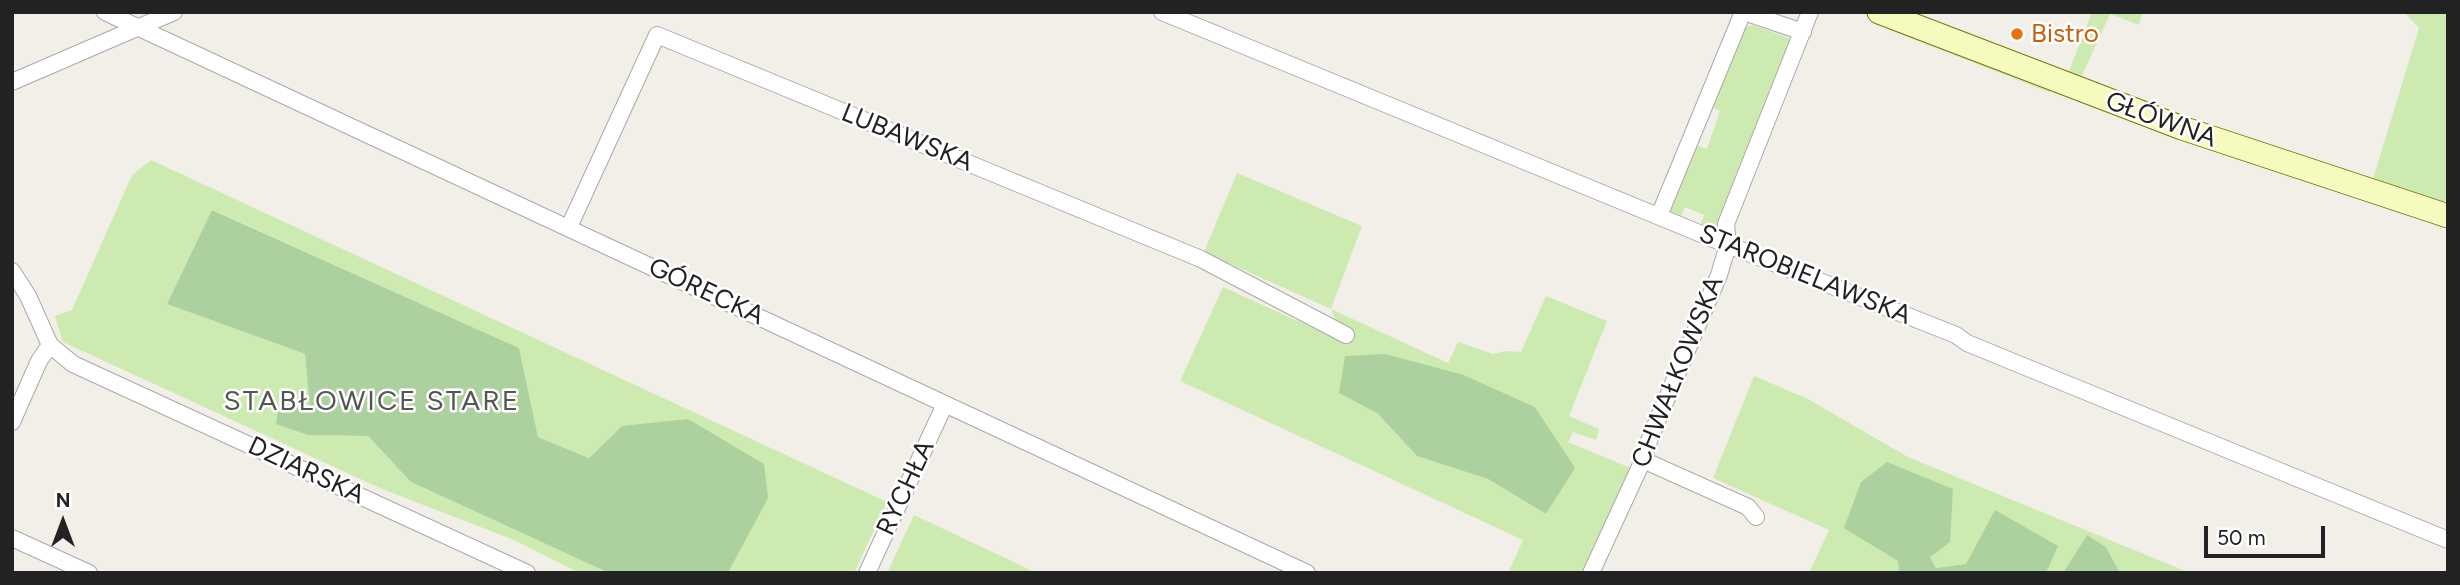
<!DOCTYPE html>
<html>
<head>
<meta charset="utf-8">
<style>
	body { margin:0 }
	#map { position:relative; width:2460px; height:585px; overflow:hidden; background:#f2efe9; font-family:Figtree,sans-serif }
	canvas { display:block }
	.frame { position:absolute; inset:0; border:14px solid #222; pointer-events:none }
	.north { position:absolute; left:28px; top:487px; width:70px; height:70px; -webkit-text-stroke:5px #fff; paint-order:stroke; rotate:0deg; font-size:19px; font-weight:700; line-height:28px; text-align:center; color:#222 }
	.north::after { content:''; display:block; margin:auto; width:24px; height:32px; background:#222; clip-path:polygon(50% 0,100% 100%,50% 72%,0 100%) }
	.scale { position:absolute; left:2204px; top:526px; width:121px; height:32px; box-sizing:border-box; border:4px solid #222; border-top:0; padding-left:9px; font-size:21px; line-height:24px; white-space:nowrap; color:#222; -webkit-text-stroke:5px #fff; paint-order:stroke }
</style>
</head>
<body>
<div id="map">
<canvas width="2460" height="585"></canvas>
<div class="frame"></div>
<div class="north">N</div>
<div class="scale">50 m</div>
</div>
<script>
const ctx = document.querySelector('canvas').getContext('2d');
ctx.lineJoin = 'round';
function fillPath(path, color) { ctx.fillStyle = color; ctx.fill(path, 'evenodd'); }
function strokePath(path, color, width, dash) { ctx.strokeStyle = color; ctx.lineWidth = width; ctx.lineCap = dash ? 'butt' : 'round'; ctx.setLineDash(dash || []); ctx.stroke(path); }
function drawText(font, color, halo, rows, align = 'center') {
  ctx.font = font + ' Figtree,sans-serif'; ctx.lineWidth = 5; ctx.setLineDash([]); ctx.textBaseline = 'middle'; ctx.strokeStyle = halo; ctx.fillStyle = color; for (const [text, x, y, turn = 0] of rows) {
    ctx.save(); ctx.translate(x, y); ctx.rotate((+turn || 0) * Math.PI / 180); ctx.textAlign = isNaN(turn) ? turn : align; if (halo) ctx.strokeText(text, 0, 0); ctx.fillText(text, 0, 0); ctx.restore();
  }
}
fillPath(new Path2D(`
	M2092 12H2143L2139 25 2110 14 2081 78 2068 74Z
	M2404 12H2448V192L2445 202 2373 179 2419 28Z
	M1753 25 1789 38 1790 44 1714 230 1700 227 1704 215 1685 207 1680 219 1672 215 1669 207 1696 145 1707 149 1720 111 1710 107 1742 29Z
	M1887 29 1908 32 2049 87 2050 90 2049 92Z
	M151 160 887 502 854 573H728L767 498 622 426 589 458 538 437 519 348 213 210 167 304 305 354 311 408 308 435 368 436 411 482 609 573H579L514 540 382 489 63 342 55 316 72 310 132 175Z
	M1237 173 1362 226 1331 309 1448 363 1458 342 1493 354 1505 351 1521 352 1546 296 1607 321 1569 416 1599 429 1596 440 1573 432 1568 442 1633 469 1585 573H1508L1523 540 1180 381 1223 287 1342 341 1331 309 1204 252ZM1464 375 1535 407 1574 468 1546 514 1488 479 1417 456 1377 413Z
	M1754 376 1806 398 1908 457 2190 573 2161 571 2120 573 2106 547 2087 535 2063 573H2046L2057 546 2039 537 1966 564 1936 568 1930 557 1898 561 1899 573H1809L1829 530 1713 478Z
	M914 515 1037 573H887Z`), '#cdebb0');
fillPath(new Path2D(`
	M212 210 519 348 538 437 589 458 622 426 688 419 764 464 768 498 728 573H609L411 482 368 436 308 435 276 424 278 409 310 407 305 354 167 304Z
	M1385 354 1464 375 1535 407 1575 468 1546 514 1488 479 1417 456 1377 413 1339 393 1345 356Z
	M1887 462 1953 489 1950 542 1930 557 1936 568 1966 564 1995 510 2058 546 2046 573H1899L1898 561 1844 528 1861 482Z
	M2087 535 2106 547 2120 573H2063Z`), '#add19e');
const street = new Path2D(`
	M105 12 1307 573
	M1162 12 1728 245 1956 335 1967 343 2448 540
	M1744 12 1803 32
	M12 82 174 12
	M1659 216 1743 12
	M569 227 657 35 1201 259 1346 335
	M12 271 28 296 50 345 73 364 527 573
	M12 422 39 361 50 345
	M1643 460 1748 507 1756 517
	M12 538 89 573
	M867 573 945 404
	M1591 573 1643 460 1650 438 1719 275 1728 245 1726 224 1810 12`);
const secondary = new Path2D(`
	M1879 12 2182 128 2448 216`);
strokePath(street, '#a9a9a9', 18);
strokePath(secondary, '#707d05', 25);
strokePath(street, '#fff', 16);
strokePath(secondary, '#f7fabf', 23);
for (const [x, y, r, color] of [
	[2017,34,7,"#e8710a"]
]) { const dot = new Path2D(); dot.arc(x, y, r, 0, 2 * Math.PI); ctx.fillStyle = color; ctx.fill(dot); strokePath(dot, '#fff', 2.5); }
drawText('26px', '#c56008', '#fff', [
	["Bistro",2031,34]
], 'left');
drawText('26px', '#222', '#fff', [
	["GŁÓWNA",2161,120,20],
	["LUBAWSKA",907,138,22],
	["STAROBIELAWSKA",1805,275,22],
	["GÓRECKA",706,292,25],
	["CHWAŁKOWSKA",1678,372,-68],
	["DZIARSKA",306,471,25],
	["RYCHŁA",906,488,-65]
]);
ctx.letterSpacing = '2px';
drawText('28px', '#555', '#fff', [
	["STABŁOWICE STARE",372,402]
]);
ctx.letterSpacing = '0px';
</script>
</body>
</html>
